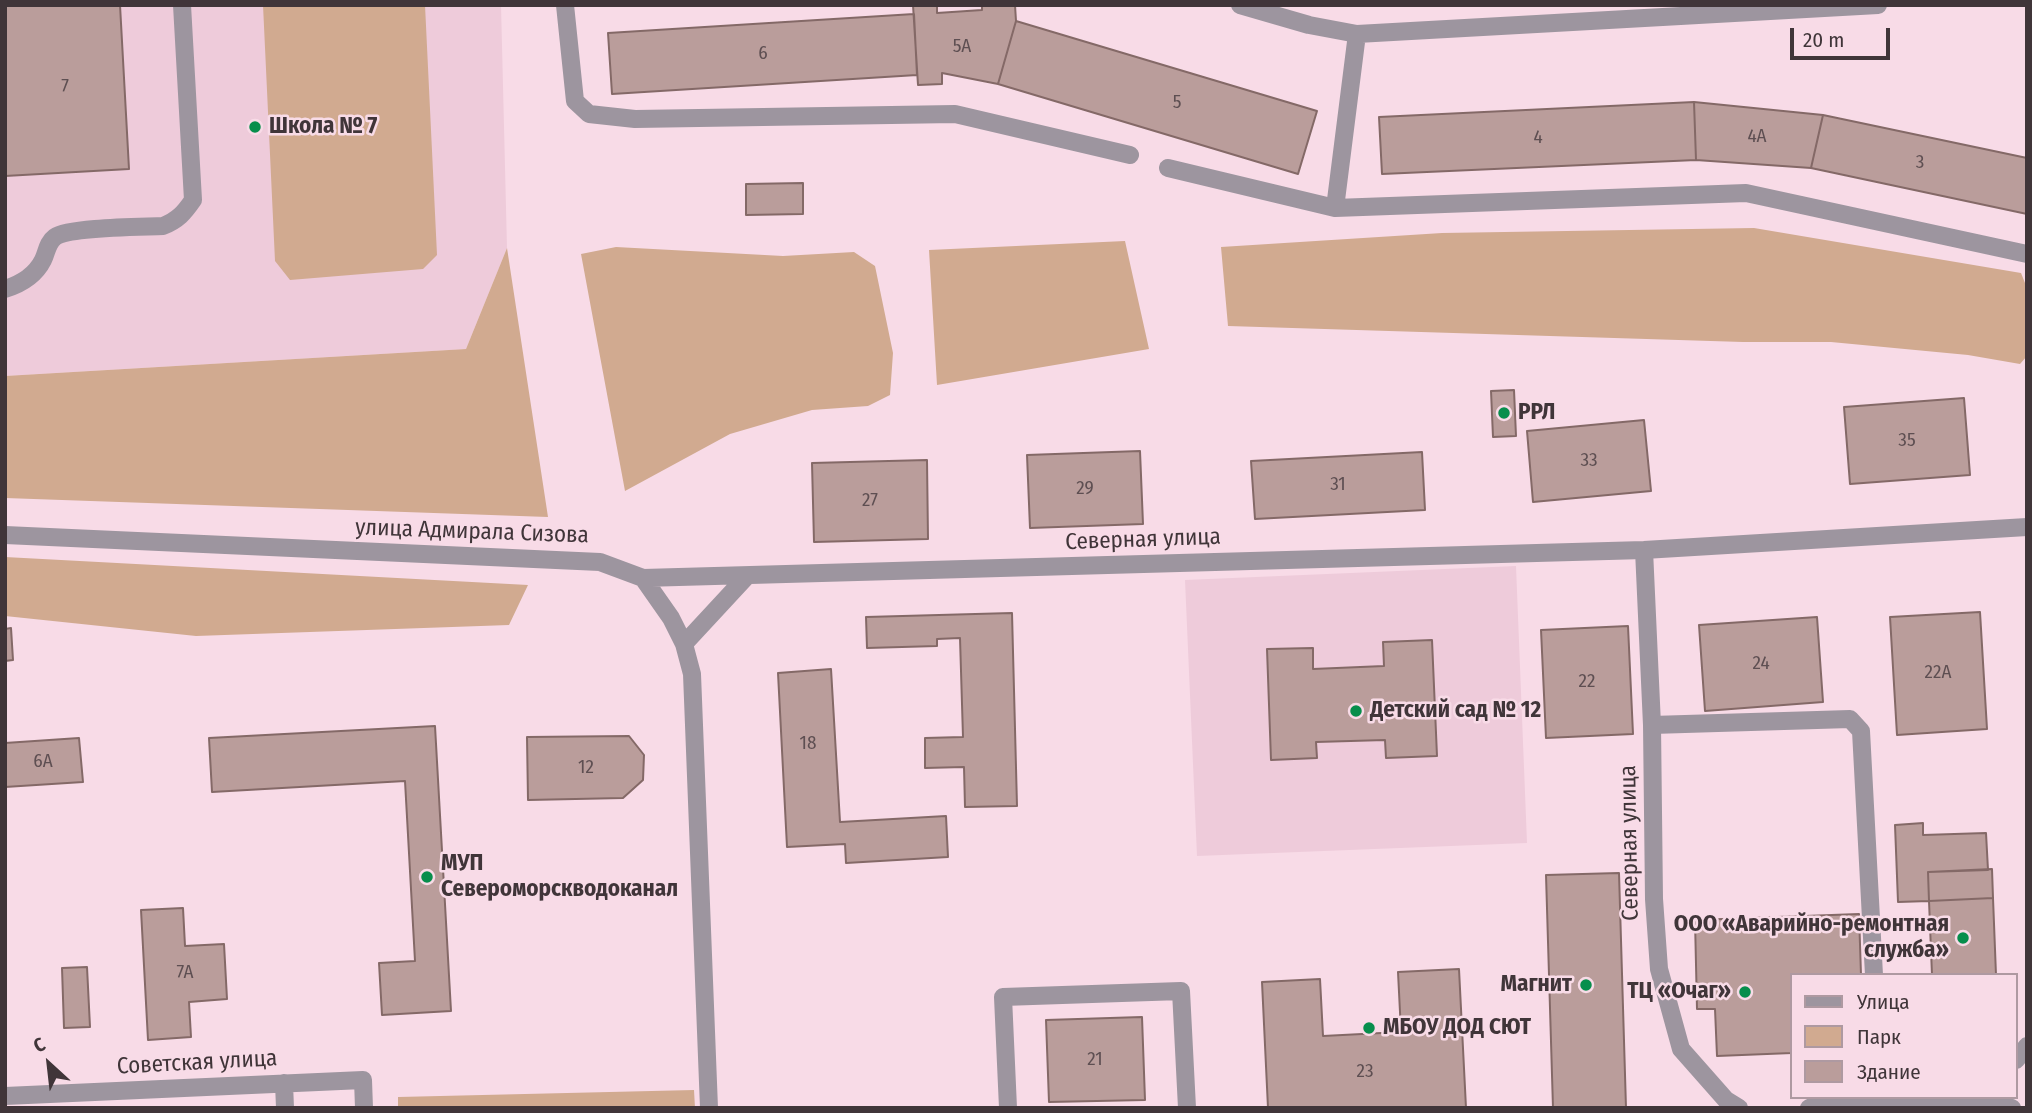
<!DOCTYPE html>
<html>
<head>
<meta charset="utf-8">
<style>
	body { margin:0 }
	#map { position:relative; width:2032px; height:1113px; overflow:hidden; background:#f8dbe7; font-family:"Fira Sans Condensed",sans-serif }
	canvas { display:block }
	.frame { position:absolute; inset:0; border:7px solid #403539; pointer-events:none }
	.legend { position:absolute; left:1790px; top:973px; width:228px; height:126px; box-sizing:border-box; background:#f8dbe7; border:2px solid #ae99a1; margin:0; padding:9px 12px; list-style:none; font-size:21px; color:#403539 }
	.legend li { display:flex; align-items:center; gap:14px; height:35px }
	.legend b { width:35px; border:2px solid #ae99a1 }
	.north { position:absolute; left:14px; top:1029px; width:70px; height:70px; -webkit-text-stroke:5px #f8dbe7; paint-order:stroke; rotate:333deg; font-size:19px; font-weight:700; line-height:28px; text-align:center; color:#403539 }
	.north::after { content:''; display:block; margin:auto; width:24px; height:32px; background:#403539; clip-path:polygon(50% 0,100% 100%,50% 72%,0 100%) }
	.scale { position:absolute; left:1790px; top:28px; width:100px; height:32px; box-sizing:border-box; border:4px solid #403539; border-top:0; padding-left:9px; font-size:21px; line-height:24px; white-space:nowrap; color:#403539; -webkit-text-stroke:5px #f8dbe7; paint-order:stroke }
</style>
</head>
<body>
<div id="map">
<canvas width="2032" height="1113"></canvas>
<div class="frame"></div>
<ul class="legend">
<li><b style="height:9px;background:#9d959f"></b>Улица</li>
<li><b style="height:19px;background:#d1aa90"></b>Парк</li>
<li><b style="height:19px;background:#ba9d9b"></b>Здание</li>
</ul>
<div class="north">С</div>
<div class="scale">20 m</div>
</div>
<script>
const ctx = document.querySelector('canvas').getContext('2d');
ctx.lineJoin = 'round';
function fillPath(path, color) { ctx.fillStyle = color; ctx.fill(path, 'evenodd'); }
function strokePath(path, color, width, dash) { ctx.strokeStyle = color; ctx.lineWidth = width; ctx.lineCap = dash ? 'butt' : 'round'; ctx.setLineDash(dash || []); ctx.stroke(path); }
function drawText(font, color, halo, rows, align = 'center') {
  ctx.font = font + ' "Fira Sans Condensed",sans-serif'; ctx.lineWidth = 5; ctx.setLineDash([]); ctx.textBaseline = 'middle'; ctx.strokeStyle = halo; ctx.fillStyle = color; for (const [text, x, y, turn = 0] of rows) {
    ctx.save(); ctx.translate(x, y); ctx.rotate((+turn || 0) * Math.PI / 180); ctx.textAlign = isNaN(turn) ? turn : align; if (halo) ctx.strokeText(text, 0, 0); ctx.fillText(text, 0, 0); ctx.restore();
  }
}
fillPath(new Path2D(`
	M5 5H501L507 248 466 349 5 376Z
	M1516 566 1527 843 1197 856 1185 580Z`), '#eecbda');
fillPath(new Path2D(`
	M263 5H425L437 255 423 269 290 280 275 261Z
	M1754 228 2021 273 2027 288V356L2020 364 1968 355 1831 342H1743L1228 326 1221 247 1442 233Z
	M1125 241 1149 349 937 385 929 250Z
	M616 247 783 256 854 252 875 266 893 353 890 395 868 406 812 410 730 434 625 491 581 254Z
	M507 248 548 517 5 498V376L466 349Z
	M5 557 528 585 509 625 196 636 5 616Z
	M694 1090 695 1108H398V1097Z`), '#d1aa90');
const building = new Path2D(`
	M5 5H120L129 169 5 176Z
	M913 5H937V13L982 10V5H1015L1016 21 998 84 942 73V84L918 85Z
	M914 14 917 75 612 94 608 33Z
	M1016 21 1317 111 1298 174 998 84Z
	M1694 102 1696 160 1382 174 1379 117Z
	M1694 102 1823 115 1811 168 1696 160Z
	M1823 115 2027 158V214L1811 168Z
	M803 183V214L746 215V184Z
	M1514 390 1516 436 1493 437 1491 391Z
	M1964 398 1970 475 1850 484 1844 407Z
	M1644 420 1651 491 1533 502 1527 431Z
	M1140 451 1143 524 1030 528 1027 455Z
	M1422 452 1425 510 1255 519 1251 461Z
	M927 460 928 539 814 542 812 463Z
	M1980 612 1987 729 1897 735 1890 617Z
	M1012 613 1017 806 965 807 964 767 925 768V738L963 737 960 638 937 639V646L867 648 866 617Z
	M1817 617 1823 702 1705 711 1699 625Z
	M1628 626 1633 734 1546 738 1541 630Z
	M11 628 13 660 5 661V629Z
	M1432 640 1437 756 1386 758 1385 740 1316 742 1317 758 1271 760 1267 649 1313 648V669L1384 666 1383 642Z
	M831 669 840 822 946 816 948 857 846 863 845 844 787 847 778 673Z
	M435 726 451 1011 382 1015 379 963 415 961 405 781 212 792 209 738Z
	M629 736 644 755 643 780 623 798 528 800 527 737Z
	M79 738 83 782 5 787V743Z
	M1923 823V835L1986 833 1988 870 1928 872 1929 901 1898 902 1895 825Z
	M1992 869 1993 898 1929 901 1928 872Z
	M1619 873 1626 1108H1553L1546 875Z
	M1993 898 1996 975H1932L1929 901Z
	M183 908 185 946 224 944 227 999 189 1002 191 1037 148 1040 141 910Z
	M1859 914 1861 975H1792V1053L1717 1056 1715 1009H1697L1695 920Z
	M87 967 90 1027 64 1028 62 968Z
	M1459 969 1466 1108H1268L1262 982 1320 979 1323 1036 1401 1032 1398 972Z
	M1142 1017 1145 1100 1049 1102 1046 1020Z`);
fillPath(building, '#ba9d9b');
strokePath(building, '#846967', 2);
strokePath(new Path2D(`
	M565 5 575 101 589 114 635 119 955 114 1130 155
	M1240 5 1309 25 1357 34 1878 5
	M1357 34 1335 208 1746 193 2027 254
	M1168 168 1335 208
	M5 289C21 284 35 276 43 260 47 252 47 243 55 237 69 227 143 227 163 226 178 220 184 213 193 200L182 5
	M5 535 600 562 643 578 671 618 684 644 692 674 709 1108
	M1644 550 1652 725 1654 899 1659 969 1681 1049 1726 1100 1739 1108
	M643 578 1644 550 2027 527
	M684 644 747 576
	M1652 725 1850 719 1861 731 1874 975
	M2016 1060 2027 1046
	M284 1083 285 1108
	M5 1096 363 1080 364 1108
	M1830 1100H1986L2012 1108
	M1008 1108 1003 997 1181 991 1187 1108
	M1809 1108 1832 1097`), '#9d959f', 18);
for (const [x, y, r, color] of [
	[255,127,7,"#078e4c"],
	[1504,413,7,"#078e4c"],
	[1356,711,7,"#078e4c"],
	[427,877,7,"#078e4c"],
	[1963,938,7,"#078e4c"],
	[1586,985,7,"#078e4c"],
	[1745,992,7,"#078e4c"],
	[1369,1028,7,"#078e4c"]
]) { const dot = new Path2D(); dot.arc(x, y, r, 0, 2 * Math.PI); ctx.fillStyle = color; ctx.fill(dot); strokePath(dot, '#f8dbe7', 2.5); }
drawText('19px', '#5e4f52', null, [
	["5А",962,47],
	["6",763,54],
	["7",65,87],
	["5",1177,103],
	["4А",1757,137],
	["4",1538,138],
	["3",1920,163],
	["35",1907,441],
	["33",1589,461],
	["31",1338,485],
	["29",1085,489],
	["27",870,501],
	["24",1761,664],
	["22А",1938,673],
	["22",1587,682],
	["18",808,744],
	["6А",43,762],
	["12",586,768],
	["7А",185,973],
	["21",1095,1060],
	["23",1365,1072]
]);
drawText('bold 23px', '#403539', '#f8dbe7', [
	["Школа № 7",269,127],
	["РРЛ",1518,413],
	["Детский сад № 12",1370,711],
	["МУП",441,864],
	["Североморскводоканал",441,890],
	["ООО «Аварийно-ремонтная",1949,925,"right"],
	["служба»",1949,951,"right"],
	["Магнит",1572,985,"right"],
	["ТЦ «Очаг»",1731,992,"right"],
	["МБОУ ДОД СЮТ",1383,1028]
], 'left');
drawText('23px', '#403539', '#f8dbe7', [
	["улица Адмирала Сизова",472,532,2],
	["Северная улица",1143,540,-2],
	["Северная улица",1630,843,-91],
	["Советская улица",197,1063,-3]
]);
</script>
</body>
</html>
